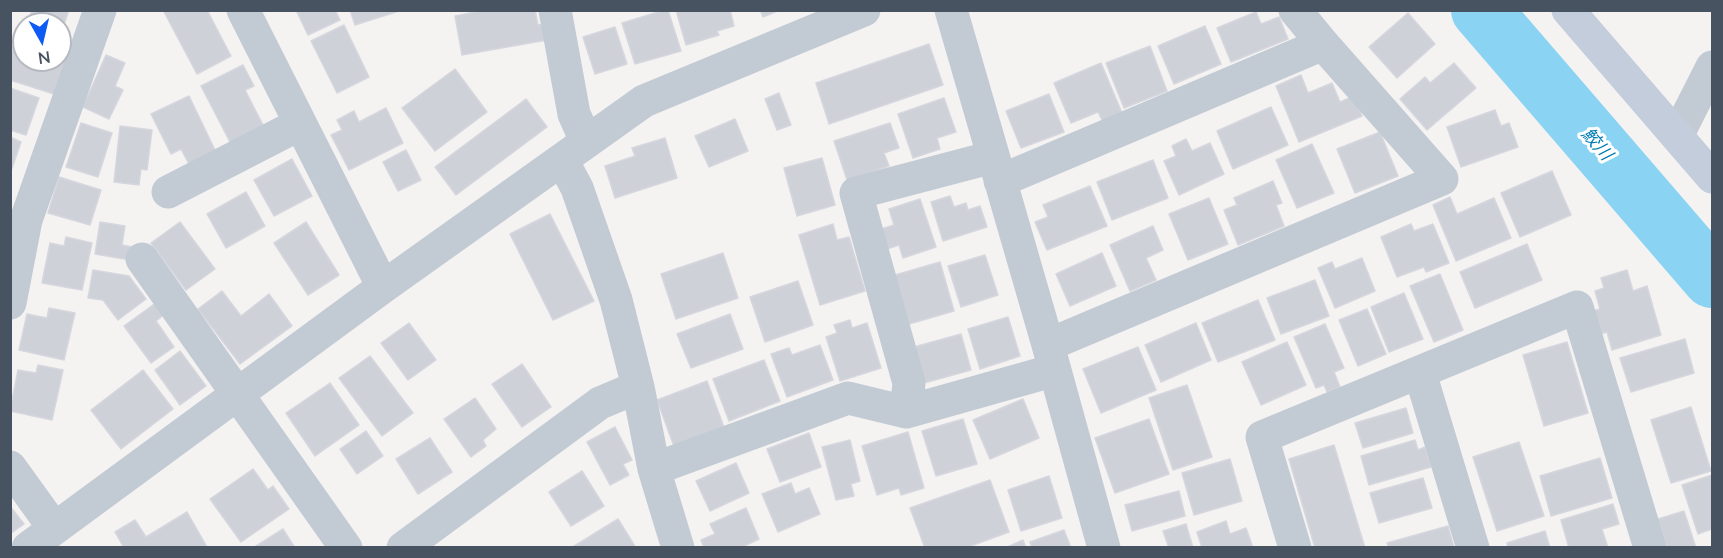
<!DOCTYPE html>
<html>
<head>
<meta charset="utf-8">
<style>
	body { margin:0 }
	#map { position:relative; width:1723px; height:558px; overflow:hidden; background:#f5f2f2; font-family:Lato,sans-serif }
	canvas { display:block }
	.frame { position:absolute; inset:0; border:12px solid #485362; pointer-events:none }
	.north { position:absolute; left:12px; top:12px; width:60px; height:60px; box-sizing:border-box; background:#fff; border:2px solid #b6bac0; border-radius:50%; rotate:172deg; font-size:16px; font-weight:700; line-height:24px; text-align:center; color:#485362 }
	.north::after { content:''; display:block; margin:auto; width:21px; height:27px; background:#0d5bf4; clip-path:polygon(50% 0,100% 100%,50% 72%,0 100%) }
</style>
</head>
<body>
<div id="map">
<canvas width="1723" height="558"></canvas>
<div class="frame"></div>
<div class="north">N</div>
</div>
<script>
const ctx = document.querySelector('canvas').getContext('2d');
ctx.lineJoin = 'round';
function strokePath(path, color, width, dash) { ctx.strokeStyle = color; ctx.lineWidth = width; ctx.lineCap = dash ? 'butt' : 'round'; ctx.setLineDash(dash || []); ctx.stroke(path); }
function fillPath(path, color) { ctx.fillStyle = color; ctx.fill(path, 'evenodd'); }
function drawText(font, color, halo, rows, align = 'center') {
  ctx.font = font + ' Lato,"Noto Sans JP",sans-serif'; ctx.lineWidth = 6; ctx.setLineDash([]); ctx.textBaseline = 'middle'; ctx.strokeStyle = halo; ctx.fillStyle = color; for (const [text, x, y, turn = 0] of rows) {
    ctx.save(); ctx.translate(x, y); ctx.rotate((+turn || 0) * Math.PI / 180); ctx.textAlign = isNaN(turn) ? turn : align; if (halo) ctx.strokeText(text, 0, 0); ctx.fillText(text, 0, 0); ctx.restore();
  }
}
strokePath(new Path2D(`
	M1481 10 1712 278`), '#8ad3f3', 60);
const building = new Path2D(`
	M32 10H69L60 36V24H27Z
	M163 10H207L231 56 197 74Z
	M296 10H335L340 20 308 35Z
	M350 10H399V11L355 25Z
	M486 10H535L538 25 544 24 547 40 462 55 455 16Z
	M665 10H668L681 51 635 64 622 23Z
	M676 10H730L734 26 717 31 719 35 686 45Z
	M760 10H780L763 17Z
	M1256 12 1261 24 1279 17 1288 39 1231 62 1217 28Z
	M1408 13 1435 44 1397 78 1369 47Z
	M344 25 369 77 337 93 311 41Z
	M1205 26 1221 64 1174 84 1158 46Z
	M615 27 627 64 595 74 583 37Z
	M15 41 24 44V60H60V56L66 58 54 94 10 80V56Z
	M929 44 943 85 829 124 816 83Z
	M1150 46 1167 91 1124 108 1106 63Z
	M106 55 125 63 115 86 123 90 109 119 83 107Z
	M1101 63 1122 113 1103 122 1098 112 1071 123 1054 83Z
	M1454 63 1476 88 1427 130 1400 99 1425 77 1430 83Z
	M243 65 254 86 245 90 264 127 231 144 201 86Z
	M455 69 487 112 435 151 402 108Z
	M1301 75 1308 93 1332 83 1340 102 1354 96 1362 116 1299 142 1276 86Z
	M10 88 39 98 26 135 10 130Z
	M779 93 791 125 777 130 765 99Z
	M1049 94 1064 132 1021 148 1006 111Z
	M189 96 215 150 189 164 181 149 171 154 151 114Z
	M944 98 956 132 937 138 940 149 913 158 898 114Z
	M526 99 547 127 456 195 435 167Z
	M1271 107 1288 145 1233 169 1217 131Z
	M386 108 403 143 349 170 331 135 342 130 337 120 354 111 359 122Z
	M1495 110 1501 126 1509 123 1518 147 1461 167 1447 127Z
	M735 119 748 151 709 167 695 136Z
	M81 123 112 133 98 177 66 167Z
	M890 123 899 148 884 153 889 166 847 180 834 141Z
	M120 126 152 130 147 170 141 169 139 185 114 182Z
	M1380 132 1398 176 1355 193 1337 149Z
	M10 137 21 142 10 174Z
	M665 138 677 178 615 198 605 166 635 156 632 148Z
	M1186 139 1192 151 1210 143 1224 174 1179 195 1164 161 1176 156 1172 146Z
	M1312 144 1334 193 1297 208 1276 160Z
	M406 150 421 180 398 191 383 162Z
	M822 158 835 205 797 216 784 168Z
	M292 159 312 196 274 216 254 180Z
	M1153 160 1168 198 1112 220 1097 182Z
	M1552 171 1571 215 1520 237 1501 193Z
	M59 177 101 190 90 225 48 213Z
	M1273 181 1282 203 1276 205 1284 226 1238 245 1224 210 1237 205 1234 198Z
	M1090 186 1107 226 1047 250 1035 222 1048 217 1043 205Z
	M246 192 265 226 226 248 207 214Z
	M950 196 954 207 966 203 968 210 980 206 987 227 943 241 931 202Z
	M1450 197 1457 214 1494 198 1511 238 1456 261 1433 205Z
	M1209 198 1228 244 1188 260 1169 214Z
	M920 199 936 247 903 258 899 245 887 249 881 229 894 225 889 209Z
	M550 214 594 301 553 320 510 234Z
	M100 222 125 226 122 245 138 248 136 261 95 254Z
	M180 222 215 269 186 290 151 243Z
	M306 222 339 275 308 295 274 243Z
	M833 224 837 240 849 237 865 291 820 305 799 235Z
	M1411 224 1414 231 1433 224 1449 263 1426 272 1424 267 1397 277 1381 237Z
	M1153 226 1163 250 1146 258 1156 280 1130 291 1110 245Z
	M66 237 92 243 82 290 42 283 50 243 64 246Z
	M1527 244 1542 280 1475 308 1460 272Z
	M723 253 738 298 676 319 661 274Z
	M1102 253 1116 286 1070 306 1056 274Z
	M985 255 998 295 961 307 948 266Z
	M1362 258 1375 291 1335 308 1318 268 1332 262 1335 269Z
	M940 262 954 311 909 324 895 275Z
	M93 270 129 276 146 299 118 320 103 300 88 298Z
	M1627 270 1633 291 1647 286 1661 335 1612 350 1607 332 1600 334 1593 311 1600 309 1595 291 1604 288 1601 278Z
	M1440 274 1463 330 1434 342 1410 286Z
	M1315 280 1329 316 1281 334 1267 298Z
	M798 281 813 325 765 342 750 297Z
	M222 291 241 316 269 294 292 326 240 364 198 309Z
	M1404 293 1423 339 1389 352 1371 307Z
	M1258 300 1275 340 1218 362 1202 323Z
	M157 302 165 314 156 321 174 347 151 363 124 326Z
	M49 308 75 313 64 360 19 350 27 314 47 318Z
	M1367 309 1386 354 1358 366 1339 320Z
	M730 314 743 349 691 368 677 334Z
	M1008 317 1020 356 980 369 968 329Z
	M850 320 852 328 867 323 881 368 840 381 826 337 837 333 834 325Z
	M409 323 436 360 408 380 381 343Z
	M1196 323 1211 360 1161 382 1145 345Z
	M1325 324 1344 368 1334 372 1340 387 1327 392 1324 385 1316 388 1294 337Z
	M961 334 971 370 924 383 914 347Z
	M1685 339 1694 373 1631 392 1620 358Z
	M1287 342 1306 385 1261 405 1242 362Z
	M1567 342 1588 413 1544 426 1523 355Z
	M820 345 833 380 787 397 771 354 789 348 792 355Z
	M1138 347 1156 390 1101 413 1083 369Z
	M180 351 206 386 180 405 155 370Z
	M370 356 413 413 382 436 339 378Z
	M764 360 780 401 729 421 713 379Z
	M522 364 551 407 522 427 492 384Z
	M38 365 63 370 52 420 10 411 18 370 36 373Z
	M143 370 173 409 121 449 91 410Z
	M707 381 725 430 675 449 657 400Z
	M330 383 359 425 315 456 286 413Z
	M1187 385 1212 457 1173 470 1149 398Z
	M475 398 496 429 483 440 486 446 471 457 444 419Z
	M1023 399 1039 438 990 459 973 420Z
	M1691 407 1711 471 1671 483 1651 420Z
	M1406 408 1413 433 1363 448 1355 423Z
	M963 419 977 464 936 476 922 431Z
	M1149 419 1169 474 1115 493 1095 438Z
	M615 427 632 460 623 464 629 475 610 485 587 442Z
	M366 431 383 456 357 474 340 449Z
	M908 432 924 488 901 495 899 488 877 495 862 446Z
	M809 433 821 467 780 482 767 449Z
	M430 438 452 472 418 494 396 459Z
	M850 440 860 481 851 484 854 496 836 500 822 447Z
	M1415 440 1418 450 1425 447 1431 467 1369 485 1361 456Z
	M1519 442 1544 516 1497 531 1473 457Z
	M1334 445 1365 548H1315L1289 459Z
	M1600 458 1612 498 1551 516 1540 476Z
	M1230 459 1242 501 1194 515 1182 473Z
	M736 463 749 493 710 511 696 481Z
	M253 469 268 490 273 486 289 509 241 542 210 499Z
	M582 471 604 506 571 526 549 492Z
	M1712 475V529L1698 534 1682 485Z
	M1049 476 1062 518 1021 531 1008 490Z
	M1423 478 1432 508 1379 523 1370 493Z
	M990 480 1009 532 965 548H925L910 508Z
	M791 483 795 494 809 488 820 514 778 532 762 494Z
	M1179 491 1185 516 1132 531 1125 505Z
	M1613 504 1619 524 1602 529 1608 548H1569L1561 520Z
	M10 506 24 524 10 534Z
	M746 508 759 539 740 548H704L701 540 715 534 710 524Z
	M1684 511 1696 548H1667L1658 519Z
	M187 512 207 547 206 548H124L115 532 135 520 146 537Z
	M618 519 636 548H571Z
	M1226 521 1230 534 1246 528 1253 548H1202L1197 532Z
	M1186 524 1193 548H1169L1163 531Z
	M1448 526 1454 548H1389L1387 543Z
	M283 529 295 548H253Z
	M1064 530 1071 548H1032L1030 542Z
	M1545 531 1550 548H1508L1507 543Z
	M1023 540 1026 548H1005Z`);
fillPath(building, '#ced1d8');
strokePath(building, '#d6d7de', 1.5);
strokePath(new Path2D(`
	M243 10 383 287
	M555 10 574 114 586 141
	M951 10 1048 345 1104 548
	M1295 10 1323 44
	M1677 136 1712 67
	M562 160 577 188 616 300 638 387 654 469 678 548
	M1000 181 1323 44 1442 179 1048 345
	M168 192 300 124
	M142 259 346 548
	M10 303 26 220 100 10
	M1420 373 1473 548
	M906 412 909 383 856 193 993 157
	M10 467 54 528
	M654 469 848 398 906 412 1055 370
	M28 548 383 287 644 101 864 10
	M403 548 600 403 638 387
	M1295 548 1262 437 1577 307 1650 548`), '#c2cbd4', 33);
strokePath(new Path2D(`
	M1568 10 1712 177`), '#c4cddc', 33);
drawText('italic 18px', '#027cb3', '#fff', [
	["鮫川",1597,144,49]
]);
</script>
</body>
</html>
